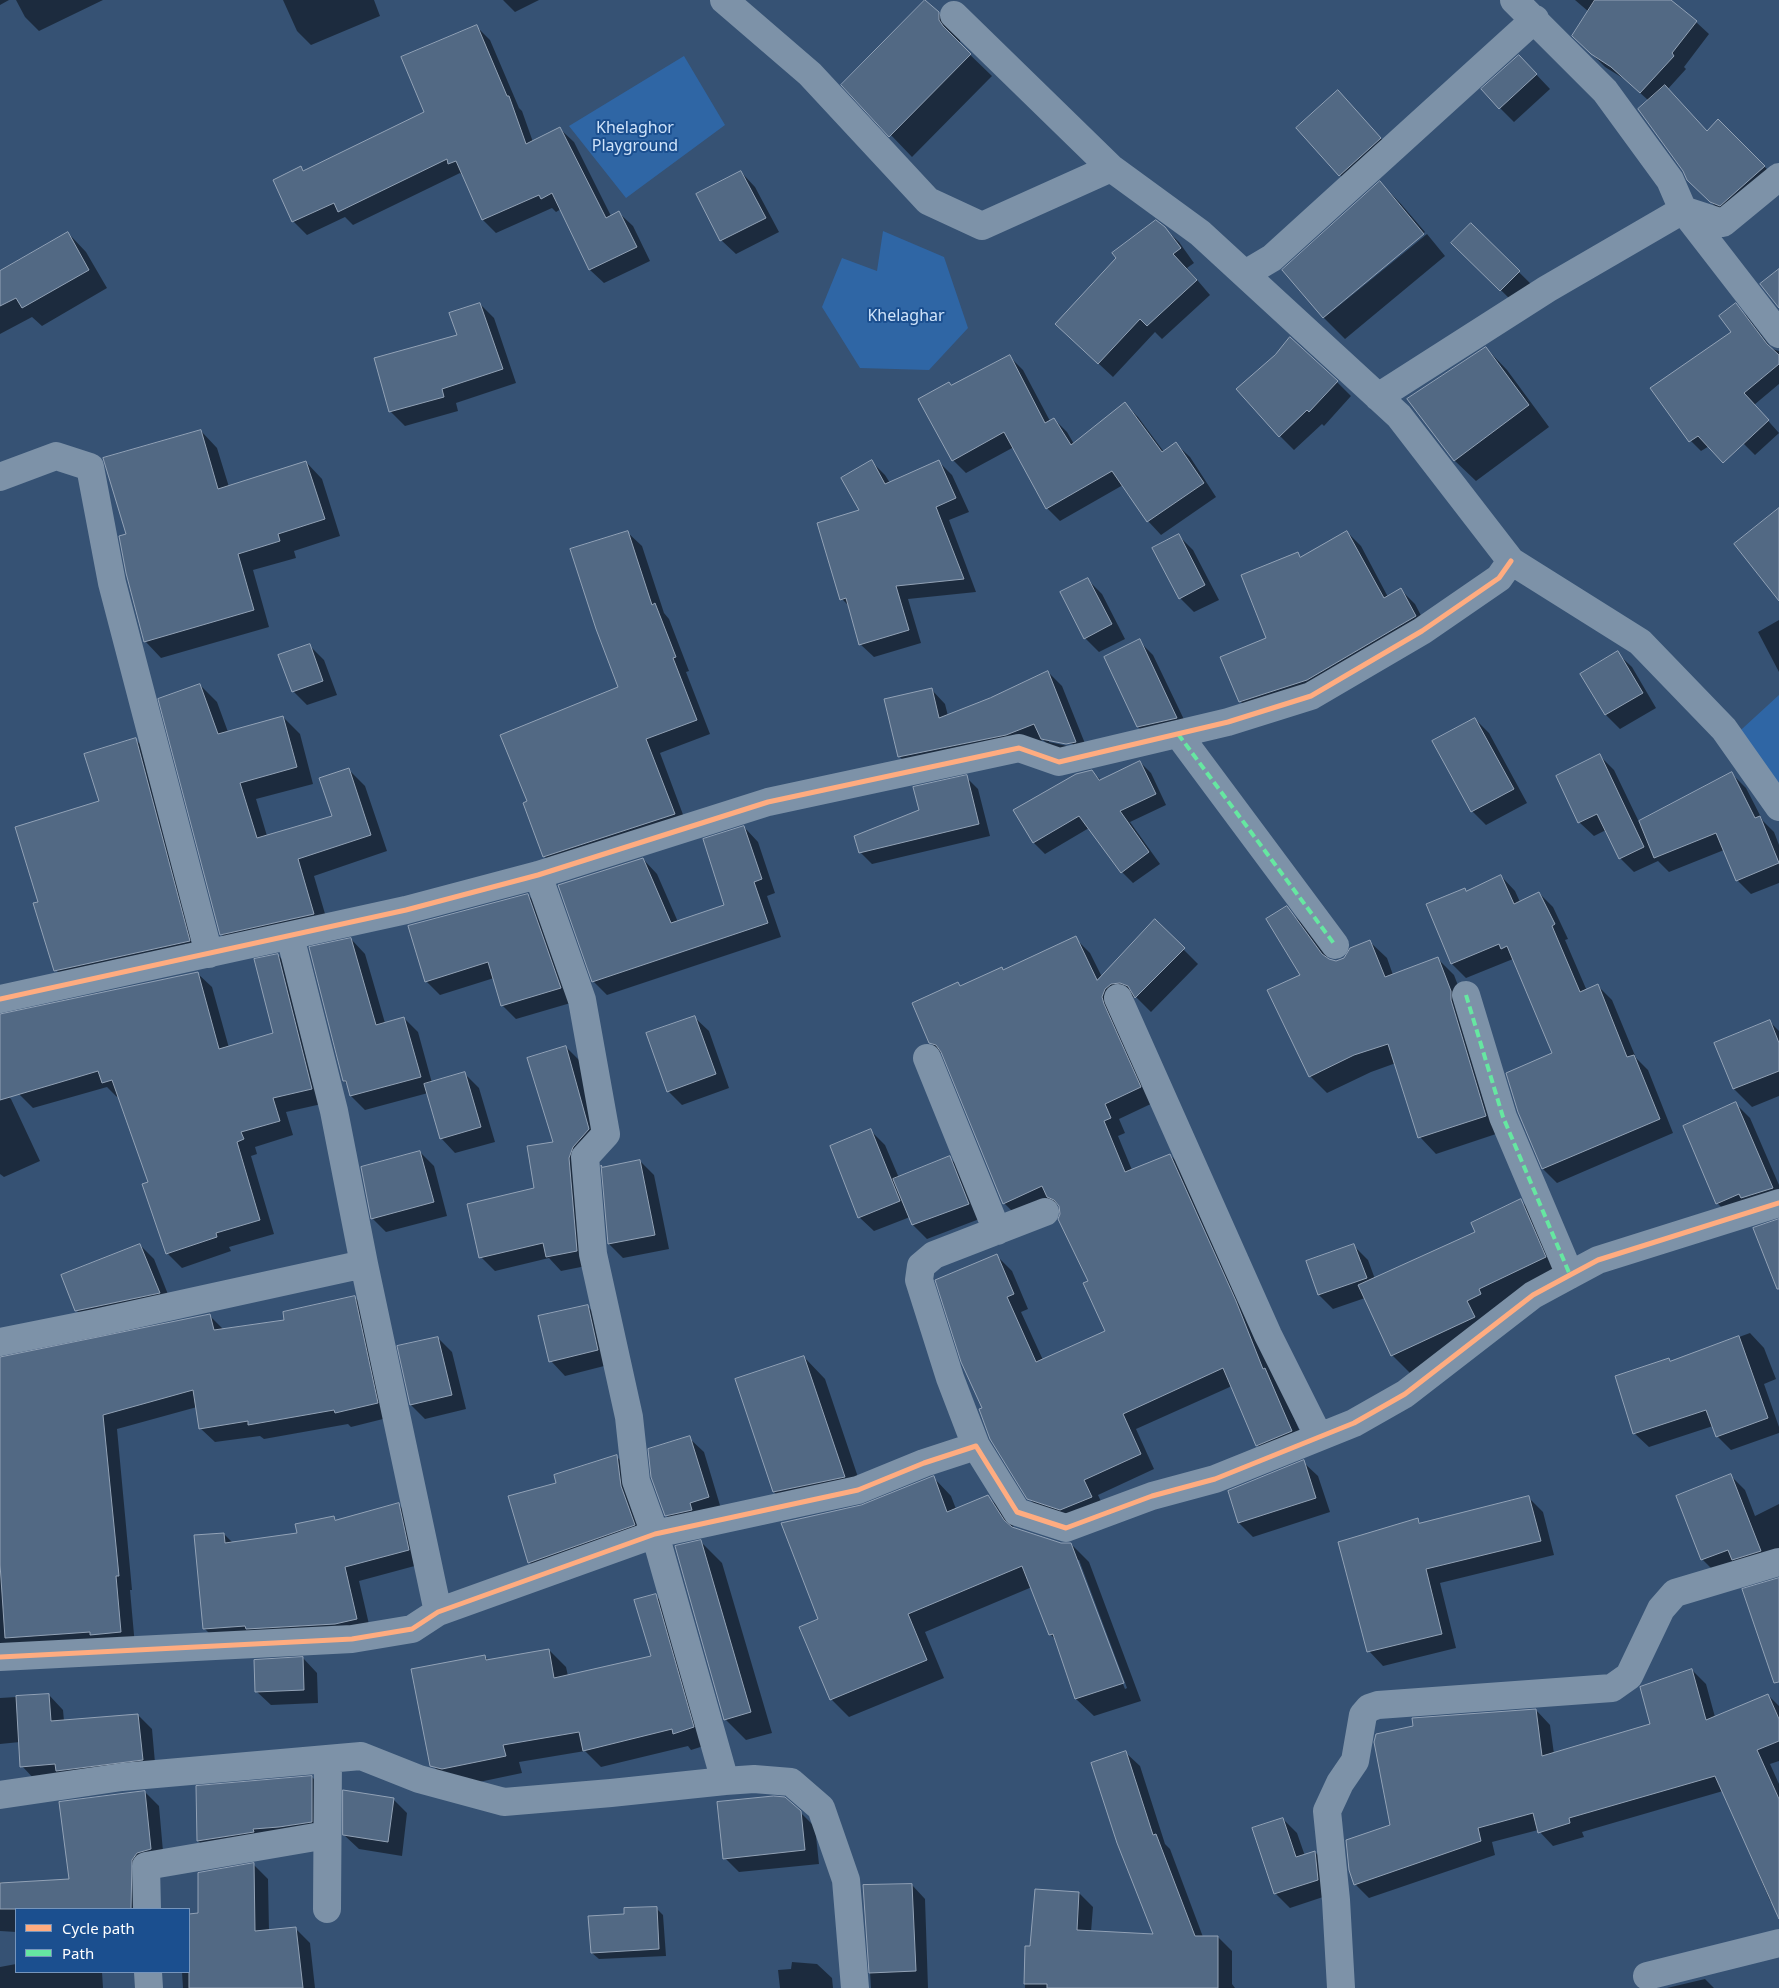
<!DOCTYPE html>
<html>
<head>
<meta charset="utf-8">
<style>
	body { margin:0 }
	#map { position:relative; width:1779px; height:1988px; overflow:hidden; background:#365274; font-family:"Noto Sans",sans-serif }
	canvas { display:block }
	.legend { position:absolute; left:15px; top:1908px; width:175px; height:65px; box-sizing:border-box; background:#1b4f8f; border:1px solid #7695bc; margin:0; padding:6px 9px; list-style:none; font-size:15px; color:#fff }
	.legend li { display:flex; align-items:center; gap:10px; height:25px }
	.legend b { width:25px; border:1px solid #7695bc }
</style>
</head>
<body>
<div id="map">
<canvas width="1779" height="1988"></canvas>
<ul class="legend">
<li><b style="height:6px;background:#ffac80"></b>Cycle path</li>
<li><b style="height:6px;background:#66e7a1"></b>Path</li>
</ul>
</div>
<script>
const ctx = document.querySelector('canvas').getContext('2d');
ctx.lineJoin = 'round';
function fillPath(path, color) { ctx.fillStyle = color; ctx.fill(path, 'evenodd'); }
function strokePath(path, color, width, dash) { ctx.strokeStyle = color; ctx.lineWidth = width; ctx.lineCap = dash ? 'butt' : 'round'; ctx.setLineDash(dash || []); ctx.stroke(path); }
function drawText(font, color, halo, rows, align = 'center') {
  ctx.font = font + ' "Noto Sans",sans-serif'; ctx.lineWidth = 4; ctx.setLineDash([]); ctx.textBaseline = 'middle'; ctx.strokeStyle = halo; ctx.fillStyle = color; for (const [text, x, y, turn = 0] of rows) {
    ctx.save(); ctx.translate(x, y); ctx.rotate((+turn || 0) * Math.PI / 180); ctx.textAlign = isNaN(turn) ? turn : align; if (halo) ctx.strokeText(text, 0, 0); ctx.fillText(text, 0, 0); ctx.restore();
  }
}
fillPath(new Path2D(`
	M684 56 725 125 626 198 569 126Z
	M883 231 944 257 968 328 929 370 860 368 822 307 842 258 877 271Z
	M1779 695V807L1731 739Z`), '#2f66a5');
fillPath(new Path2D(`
	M0 0H9L0 5Z
	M16 0H103L39 31 25 17Z
	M283 0H374L380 16 311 45 297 31Z
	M503 0H539L515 12Z
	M1575 0H1669L1696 22 1709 34 1684 67 1686 69 1667 90 1707 132 1718 121 1779 181 1725 216 1688 179 1649 101 1626 80 1605 67 1574 36 1589 12Z
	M926 1 960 35V42L963 48 992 76 912 157 843 85Z
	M476 26 490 40 519 108 522 111 533 142 560 129 574 142 611 216 619 213 633 226 650 261 604 283 590 270 561 209 556 212 552 208 496 233 483 220 464 177 460 173 353 225 345 217 307 235 293 221 274 180 301 168 305 171 426 112Z
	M1533 71 1550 89 1514 122 1500 108Z
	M1352 106 1394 153 1354 189 1340 175Z
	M741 172 755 187 779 232 736 254 721 240 698 194Z
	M1380 182 1401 204 1425 232 1324 318 1284 270Z
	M1471 225 1533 286 1515 304 1453 243Z
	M1164 228 1179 242 1194 263 1187 268 1210 295 1162 339 1155 332 1113 377 1071 338Z
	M68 233 86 252 107 288 42 326 32 317 0 334V272Z
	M1427 234 1445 256 1345 339 1324 318Z
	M480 304 494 318 516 383 456 403 458 411 405 426 390 411 459 336Z
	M1735 305 1747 316 1772 349 1779 351V384L1754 405 1779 433 1755 455 1744 444 1734 431 1701 451 1690 440 1733 332Z
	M1486 348 1507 370 1549 427 1476 481 1454 460Z
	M1010 357 1023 370 1050 421 1054 419 1067 432 1074 444 1125 404 1138 417 1164 452 1176 444 1190 457 1216 497 1161 535 1148 521 1123 485 1060 521 1047 508 1014 447 966 473 953 460 951 387Z
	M1337 382 1351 396 1324 426 1322 424 1294 450 1280 436Z
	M201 431 217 448 229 487 306 462 322 479 340 536 294 551 296 558 253 570 269 627 161 658 145 641 127 535Z
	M872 462 885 475 890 483 939 462 952 475 969 512 949 520 976 592 908 599 921 643 874 657 860 644 850 607 842 599Z
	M627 532 642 546 664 613 669 619 689 671 686 672 710 734 660 753 688 828 558 871 544 856 528 802 619 688Z
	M1347 532 1361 546 1388 597 1401 590 1415 604 1429 631 1254 716 1240 701 1268 638 1298 554 1301 557Z
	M1179 536 1193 550 1219 600 1194 612 1180 598Z
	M1088 580 1102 594 1125 639 1099 652 1085 638Z
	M1779 620V672L1758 632Z
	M1139 641 1153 655 1190 732 1153 741 1138 727Z
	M310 646 324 660 337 695 307 705 293 691Z
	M1617 653 1632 667 1656 708 1620 729 1606 715 1582 674Z
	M1048 672 1062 686 1090 756 1057 753 1043 740 1021 749 913 770 899 756 931 689 945 704 948 716 991 699ZM1049 739 1073 744 1072 747 1049 742Z
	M200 685 217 702 228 732 283 717 300 734 313 784 256 799 267 836 333 816 348 769 365 786 387 851 314 876 330 931 238 951 221 934Z
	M1475 719 1489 733 1527 803 1486 825 1472 811Z
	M136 740 150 754 203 955 70 985 56 970 39 902Z
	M1600 756 1614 770 1639 822 1732 774 1746 788 1763 821 1774 832 1779 845V883L1751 894 1737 880 1724 850 1669 872 1658 861 1634 872 1620 858 1606 830 1594 836 1579 822Z
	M1140 762 1151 773 1166 805 1130 822 1160 864 1133 883 1122 872 1089 828 1045 854 1034 843 1015 811 1092 772 1101 780Z
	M966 777 978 789 990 836 872 864 860 852Z
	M744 827 758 842 775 893 767 896 781 937 607 995 593 981 643 859 657 874 678 922 726 906Z
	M1501 876 1515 891 1520 902 1539 893 1553 907 1568 939 1565 940 1587 991 1598 986 1612 1000 1636 1058 1648 1070 1673 1133 1557 1183 1543 1169 1519 1111 1553 1054 1513 959 1466 978 1452 964 1428 905 1467 892Z
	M528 895 542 909 574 1002 516 1019 502 1005 494 978 440 995 426 981Z
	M1286 908 1303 924 1330 961 1336 962 1345 959 1370 942 1387 958 1393 975 1437 958 1454 975 1467 1009 1502 1132 1436 1154 1420 1137 1396 1063 1371 1072 1327 1093 1310 1076 1302 976Z
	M1155 921 1198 964 1151 1012 1136 997 1126 998 1155 1102 1119 1119 1125 1133 1118 1136 1132 1170 1170 1155 1185 1170 1250 1317 1275 1380 1280 1385 1306 1446 1272 1460 1257 1445 1232 1386 1136 1429 1154 1469 1098 1495 1106 1512 1076 1524 1044 1513 1028 1498 983 1408 997 1256 1012 1271 1028 1309 1021 1312 1043 1360 1107 1331 1090 1282 1061 1209 1055 1202 1019 1218 1004 1203 945 1057 930 1042 958 984 961 987 1002 969 1004 971 1075 938 1090 953 1102 977Z
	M351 939 365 954 385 1023 404 1018 418 1032 432 1083 465 1074 479 1088 495 1142 455 1153 441 1138 428 1093 365 1110 351 1096 348 1085 344 1081Z
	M278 955 292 970 326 1103 286 1112 293 1135 255 1147 257 1154 251 1156 274 1234 229 1247 231 1251 182 1268 168 1254 144 1185 150 1183 119 1096 117 1097 107 1087 33 1108 19 1094 0 1046V1015L197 973 212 987 229 1048 274 1034Z
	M694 1017 709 1031 729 1088 682 1105 668 1091Z
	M1770 1022 1779 1031V1096L1752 1107 1734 1089Z
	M566 1047 580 1061 603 1144 587 1161 591 1265 561 1271 549 1258 495 1271 481 1257 535 1189 554 1143Z
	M0 1088 11 1099 40 1161 4 1177 0 1174Z
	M1736 1104 1750 1118 1779 1185V1205L1732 1217 1717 1203Z
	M871 1131 885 1145 899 1178 950 1158 964 1172 982 1218 927 1239 913 1225 910 1217 874 1231 859 1217Z
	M420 1152 434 1166 447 1216 386 1232 372 1218Z
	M640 1161 654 1175 669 1249 623 1258 609 1244 603 1168Z
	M1521 1201 1540 1220 1564 1277 1411 1374 1392 1355 1365 1298 1333 1309 1319 1295 1307 1262 1354 1246 1368 1260 1375 1279 1476 1233Z
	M140 1245 154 1259 173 1307 91 1325 76 1310Z
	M354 1297 369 1311 391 1417 351 1427 348 1424 264 1439 260 1436 215 1442 200 1428 197 1407 117 1429 132 1590H130L135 1646 0 1653V1358L209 1315 224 1330 286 1321Z
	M587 1306 602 1320 612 1364 565 1376 551 1361Z
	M1750 1333 1764 1348 1776 1379 1764 1384 1779 1427V1433L1731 1450 1717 1436 1713 1426 1649 1447 1634 1433 1668 1359 1671 1362Z
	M438 1338 452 1352 466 1409 425 1419 411 1405Z
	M804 1357 825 1379 865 1498 795 1513 774 1492Z
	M689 1438 704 1452 722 1512 680 1529 666 1515Z
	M617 1457 631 1471 648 1539 543 1577 529 1562 558 1483Z
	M1303 1462 1318 1476 1330 1512 1253 1537 1239 1523Z
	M1731 1476 1745 1490 1755 1516 1779 1504V1564L1717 1574 1702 1559Z
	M934 1478 951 1496 956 1509 988 1496 1005 1514 1015 1529 1061 1544H1071L1089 1562 1141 1701 1094 1716 1076 1699 1057 1641 1050 1634 1032 1587 925 1632 944 1678 849 1717 831 1699 820 1619 862 1506ZM1076 1560H1079L1127 1688 1125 1689Z
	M1529 1498 1543 1512 1554 1555 1440 1583 1456 1648 1383 1666 1369 1651 1417 1520 1421 1524Z
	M398 1504 413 1519 422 1564 359 1581 371 1633 219 1643 205 1629 224 1534 233 1543 299 1534 333 1517 337 1521Z
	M700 1541 722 1563 772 1733 746 1740 725 1719Z
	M655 1595 672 1612 710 1744 691 1750 688 1746 601 1767 585 1751 519 1762 522 1773 460 1786 449 1782 432 1765 484 1656 489 1660 549 1650 566 1667 568 1676 652 1657Z
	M303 1658 317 1673 318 1703 271 1705 256 1691Z
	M1692 1670 1706 1684 1715 1717 1768 1695 1779 1706V1761L1770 1764 1779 1784V1909L1770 1901 1723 1791 1582 1832 1584 1837 1553 1846 1538 1830 1492 1842 1495 1855 1369 1898 1355 1884 1392 1826 1536 1710 1550 1725 1554 1754 1651 1724Z
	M49 1695 63 1710 64 1721 138 1715 152 1729 156 1774 36 1781 22 1766 20 1742 0 1744V1698Z
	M1126 1753 1140 1766 1165 1844 1170 1849 1203 1937H1218L1232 1951V1984L1235 1988H1025L1026 1948H1031L1079 1893 1093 1907 1091 1932 1155 1936Z
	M312 1777 326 1791V1836L213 1855 198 1841V1787Z
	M145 1792 159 1806 164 1863 145 1909H16V1932L0 1931V1882L7 1884 70 1880Z
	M393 1799 407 1813 402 1856 359 1849 344 1835Z
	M800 1812 815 1827 819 1864 739 1872 725 1858Z
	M1283 1819 1297 1833 1305 1856 1315 1852 1329 1866 1332 1894 1290 1908 1276 1894 1254 1828Z
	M254 1865 268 1879 269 1931 296 1929 310 1943 315 1988H183L182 1972H189V1915L200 1914Z
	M912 1885 925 1899 928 1988H871L865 1886Z
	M656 1908 663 1915 666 1956 599 1959 592 1953 625 1915Z
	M792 1962 817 1964 832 1978 833 1988H780L778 1970 791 1969Z
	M16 1964V1972H102L103 1988H0V1967Z
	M1705 1979 1714 1988H1667Z`), '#0007');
const building = new Path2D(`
	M925 0 939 12V20L943 26 971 54 889 137 841 85Z
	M1595 0H1671L1697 21 1672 53 1674 56 1640 93 1611 67 1591 54 1572 36Z
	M477 25 507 96H509L526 144 560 127 606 218 619 211 637 247 589 270 552 193 541 199 539 195 482 220 456 161 448 164 447 159 338 212 334 203 292 222 273 180 301 166 303 171 424 112 401 57Z
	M1519 55 1537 74 1499 109 1481 89Z
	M1665 85 1707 131 1718 119 1765 166 1720 206 1710 202 1687 180 1683 171 1638 109Z
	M1338 90 1381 138 1339 176 1296 128Z
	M741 171 766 218 720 241 696 194Z
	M1380 181 1424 234 1323 318 1282 270Z
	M1156 220 1165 227 1181 248 1173 254 1197 280 1147 326 1140 319 1098 364 1055 324 1116 258 1112 253Z
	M1471 223 1520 271 1500 291 1451 243Z
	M68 232 89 270 22 308 16 298 0 306V271Z
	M1779 269V308L1760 284Z
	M480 303 503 369 442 389 444 397 389 412 374 358 457 335 449 313Z
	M1736 303 1767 344 1779 355V364L1744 393 1769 420 1723 463 1698 436 1689 442 1650 388 1731 332 1719 316Z
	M1290 337 1338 381 1309 412 1307 410 1279 437 1236 389 1275 355Z
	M1486 347 1529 405 1454 461 1407 399Z
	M1010 355 1045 423 1054 418 1071 445 1125 402 1162 452 1176 442 1204 483 1147 522 1112 471 1046 509 1004 432 952 461 918 399 949 382 951 385Z
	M201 430 218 489 306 461 325 519 278 534 280 541 238 554 254 610 144 642 126 573 119 536 126 534 103 458Z
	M872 460 885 484 939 460 956 498 936 507 964 579 896 586 909 630 859 645 846 598 840 600 817 523 859 510 841 478Z
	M1779 508V601L1734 544Z
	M628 531 652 605 655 603 676 657 673 658 697 720 646 739 675 814 543 857 523 803 527 801 500 735 618 687 596 629 570 549Z
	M1347 531 1384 598 1401 588 1416 616 1307 680 1239 702 1220 657 1266 638 1241 575 1298 552 1300 557Z
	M1179 534 1205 585 1179 599 1152 548Z
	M1088 578 1112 624 1084 639 1060 592Z
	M1140 639 1177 718 1137 727 1104 657Z
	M310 644 323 681 292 692 278 655Z
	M1618 651 1643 693 1605 715 1580 674Z
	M1048 671 1076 742 1066 744 1041 739 1034 724 1006 735 898 757 884 699 932 688 939 718 990 698Z
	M200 684 218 734 283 716 297 767 240 783 257 838 332 816 319 778 349 768 371 835 298 859 314 914 220 935 158 699Z
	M1475 718 1514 789 1471 812 1432 741Z
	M136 738 190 941 54 971 33 903 38 902 15 827 99 801 84 754Z
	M1600 754 1644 847 1619 859 1597 814 1578 823 1556 776Z
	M1140 761 1156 794 1120 811 1149 852 1121 873 1079 816 1033 843 1013 810 1076 774 1092 770 1099 780Z
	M1732 772 1755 818 1760 816 1779 863 1736 881 1716 833 1654 858 1639 821Z
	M967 775 979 824 859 853 854 836 919 810 913 787Z
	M744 826 762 879 754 882 768 923 592 982 558 885 643 858 671 923 724 905 703 839Z
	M1501 875 1514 904 1539 892 1555 924 1552 926 1580 992 1598 984 1627 1057 1634 1055 1660 1119 1542 1169 1518 1112 1506 1073 1552 1053 1507 946 1501 949 1499 944 1451 964 1426 904 1465 888 1466 891Z
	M528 894 561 988 501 1006 488 962 425 982 408 926Z
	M1287 906 1322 954 1329 959 1336 961 1344 958 1350 948 1370 940 1385 977 1438 957 1451 991V1000L1486 1116 1418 1138 1388 1044 1354 1055 1309 1077 1267 990 1300 975 1266 919Z
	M1155 919 1185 948 1135 998 1128 986 1120 983 1111 984 1105 989 1102 997 1104 1004 1141 1087 1105 1104 1111 1118 1104 1121 1125 1172 1170 1154 1236 1301 1263 1369 1265 1368 1292 1431 1256 1446 1223 1368 1123 1414 1141 1454 1084 1480 1092 1497 1060 1510 1027 1499 990 1439 979 1409 982 1408 961 1362 935 1280 997 1254 1014 1294 1007 1297 1036 1362 1105 1331 1083 1283 1088 1281 1058 1219 1060 1214 1059 1206 1054 1200 1047 1197 1042 1186 1003 1204 941 1052 936 1045 929 1043 912 1003 958 982 960 986 1002 967 1003 970 1076 936 1097 980Z
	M351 938 376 1025 404 1017 421 1077 350 1096 346 1081H343L309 947Z
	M278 954 312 1089 273 1098 280 1121 241 1132 244 1139 237 1142 260 1220 216 1233 217 1237 166 1254 142 1184 148 1182 112 1080 102 1083 98 1071 0 1100V1014L198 972 219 1049 273 1033 254 959Z
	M695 1016 716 1074 667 1092 646 1033Z
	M1770 1020 1779 1043V1071L1733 1089 1714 1043Z
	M566 1046 589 1129 573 1147 569 1158 577 1251 546 1257 543 1243 479 1258 467 1204 534 1188 527 1146 553 1142 527 1058Z
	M465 1072 481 1127 440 1139 424 1084Z
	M1736 1102 1773 1188 1741 1198 1739 1194 1716 1204 1683 1126Z
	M871 1129 900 1201 858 1218 830 1146Z
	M420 1151 434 1202 371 1219 361 1167Z
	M950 1156 969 1204 912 1225 893 1179Z
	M640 1160 655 1235 608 1244 601 1165 602 1167Z
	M1521 1199 1546 1257 1479 1289 1481 1294 1467 1301 1475 1317 1391 1356 1358 1285 1475 1232 1471 1223Z
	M1779 1219V1289H1777L1753 1228Z
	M140 1244 160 1293 75 1311 61 1275Z
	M1354 1244 1367 1278 1318 1295 1306 1261Z
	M355 1296 378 1403 335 1413 334 1410 248 1425V1421L199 1429 193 1390 103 1415 119 1576H116L121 1632 90 1635V1632L5 1638 0 1564V1357L210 1314 214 1330 284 1320 283 1312Z
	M588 1305 598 1350 549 1362 538 1316Z
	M1739 1336 1768 1418 1716 1437 1706 1410 1633 1434 1615 1376 1669 1358 1670 1361Z
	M438 1337 452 1395 410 1405 397 1346Z
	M804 1356 845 1477 773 1492 735 1379Z
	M690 1436 709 1497 690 1503 692 1510 665 1516 651 1477 648 1449Z
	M617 1455 621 1486 635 1525 528 1563 508 1496 556 1483 554 1475Z
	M1304 1460 1316 1498 1238 1523 1228 1491Z
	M1731 1474 1761 1551 1732 1560 1728 1550 1701 1560 1676 1496Z
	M934 1476 947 1512 988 1495 1004 1520 1012 1527 1061 1543H1071L1124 1683 1075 1699 1053 1634 1049 1635 1022 1566 908 1614 927 1660 830 1700 799 1627 818 1619 781 1523 861 1505Z
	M1529 1496 1541 1541 1426 1569 1442 1634 1367 1652 1338 1542 1418 1518 1419 1523Z
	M399 1503 409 1550 345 1567 357 1619 335 1624 246 1629 245 1626 203 1629 194 1535 224 1533 225 1543 297 1533 295 1524 334 1516 335 1520Z
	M701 1540 751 1712 724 1720 675 1546Z
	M1779 1578V1682L1774 1683 1742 1589Z
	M656 1594 694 1727 673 1734 672 1729 583 1751 579 1732 503 1745 506 1756 442 1769 430 1766 411 1669 485 1655 486 1660 549 1649 554 1678 651 1656 634 1600Z
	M303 1657 304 1690 255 1692 254 1660Z
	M1692 1669 1706 1720 1768 1694 1779 1719V1741L1757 1750 1779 1799V1919L1715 1776 1569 1818 1570 1823 1538 1833 1533 1813 1478 1828 1481 1841 1354 1885 1349 1870 1346 1840 1390 1825 1374 1742 1376 1734 1413 1726 1412 1718 1536 1709 1542 1756 1650 1724 1640 1687Z
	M49 1694 51 1721 138 1714 143 1760 56 1771 55 1764 20 1767 16 1696Z
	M1126 1751 1153 1835 1156 1834 1195 1936H1218V1988H1047V1984H1024L1025 1946H1030L1035 1889 1079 1892 1077 1930 1153 1934 1117 1843 1091 1763Z
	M312 1776V1822L279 1827 253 1829 254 1832 197 1841 196 1786Z
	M343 1790 394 1798 388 1842 343 1835Z
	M145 1791 151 1849 137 1853 132 1860 131 1909H0V1883L69 1879 59 1802Z
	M774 1796 785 1797 801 1811 805 1850 723 1859 717 1802Z
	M1283 1818 1296 1857 1315 1851 1318 1880 1274 1894 1252 1828Z
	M254 1863 255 1931 296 1927 303 1988H189V1914L198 1913V1873Z
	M912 1884 916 1971 869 1973 863 1885Z
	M657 1907 659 1949 591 1953 588 1916 624 1914V1908Z`);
fillPath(building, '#526984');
strokePath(building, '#92a2b6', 1);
strokePath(new Path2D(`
	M724 0 810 74 928 201 982 226 1111 168
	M1514 0 1605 91 1670 180 1683 210 1779 334
	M954 15 1111 168 1200 233 1399 416 1511 561 1640 642 1724 729 1779 807
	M1245 274 1272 258 1535 19
	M1378 397 1547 289 1683 210 1723 223 1779 177
	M0 477 56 456 90 467 112 583 209 954
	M1178 734 1335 945
	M538 875 582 1000 606 1134 585 1157 593 1254 629 1417 636 1481 655 1534 725 1781
	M290 936 334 1111 364 1264 438 1612
	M1466 995 1503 1117 1570 1275
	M1118 998 1268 1335 1319 1437
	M0 999 406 910 538 875 768 802 1019 748 1059 762 1228 722 1311 696 1422 631 1499 578 1511 561
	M927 1058 997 1231
	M0 1342 95 1323 364 1264
	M976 1446 950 1378 919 1280 921 1266 934 1255 1045 1212
	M0 1657 352 1639 412 1629 438 1612 655 1534 858 1490 924 1463 976 1446 1017 1512 1066 1528 1152 1496 1215 1479 1354 1423 1405 1394 1533 1295 1570 1275 1598 1260 1779 1203
	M0 1795 122 1777 361 1756 419 1779 504 1802 611 1793 725 1781 754 1779 791 1782 821 1808 846 1880 855 1988
	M147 1909 146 1866 327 1835
	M327 1909 328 1759
	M148 1972 149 1988
	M1647 1976 1779 1943
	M1341 1988 1336 1900 1327 1811 1340 1783 1355 1761 1363 1715 1369 1708 1378 1705 1612 1688 1629 1676 1661 1609 1675 1593 1779 1562`), '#7d92a8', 28);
strokePath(new Path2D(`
	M1178 734 1335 945
	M1466 995 1503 1117 1570 1275`), '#66e7a1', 4, [8, 4]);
strokePath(new Path2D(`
	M0 999 406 910 538 875 768 802 1019 748 1059 762 1228 722 1311 696 1422 631 1499 578 1511 561
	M0 1657 352 1639 412 1629 438 1612 655 1534 858 1490 924 1463 976 1446 1017 1512 1066 1528 1152 1496 1215 1479 1354 1423 1405 1394 1533 1295 1570 1275 1598 1260 1779 1203`), '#ffac80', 5);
drawText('16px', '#cfe3fa', '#1b4f8f', [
	["Khelaghor",635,128],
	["Playground",635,146],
	["Khelaghar",906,316]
]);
</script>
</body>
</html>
